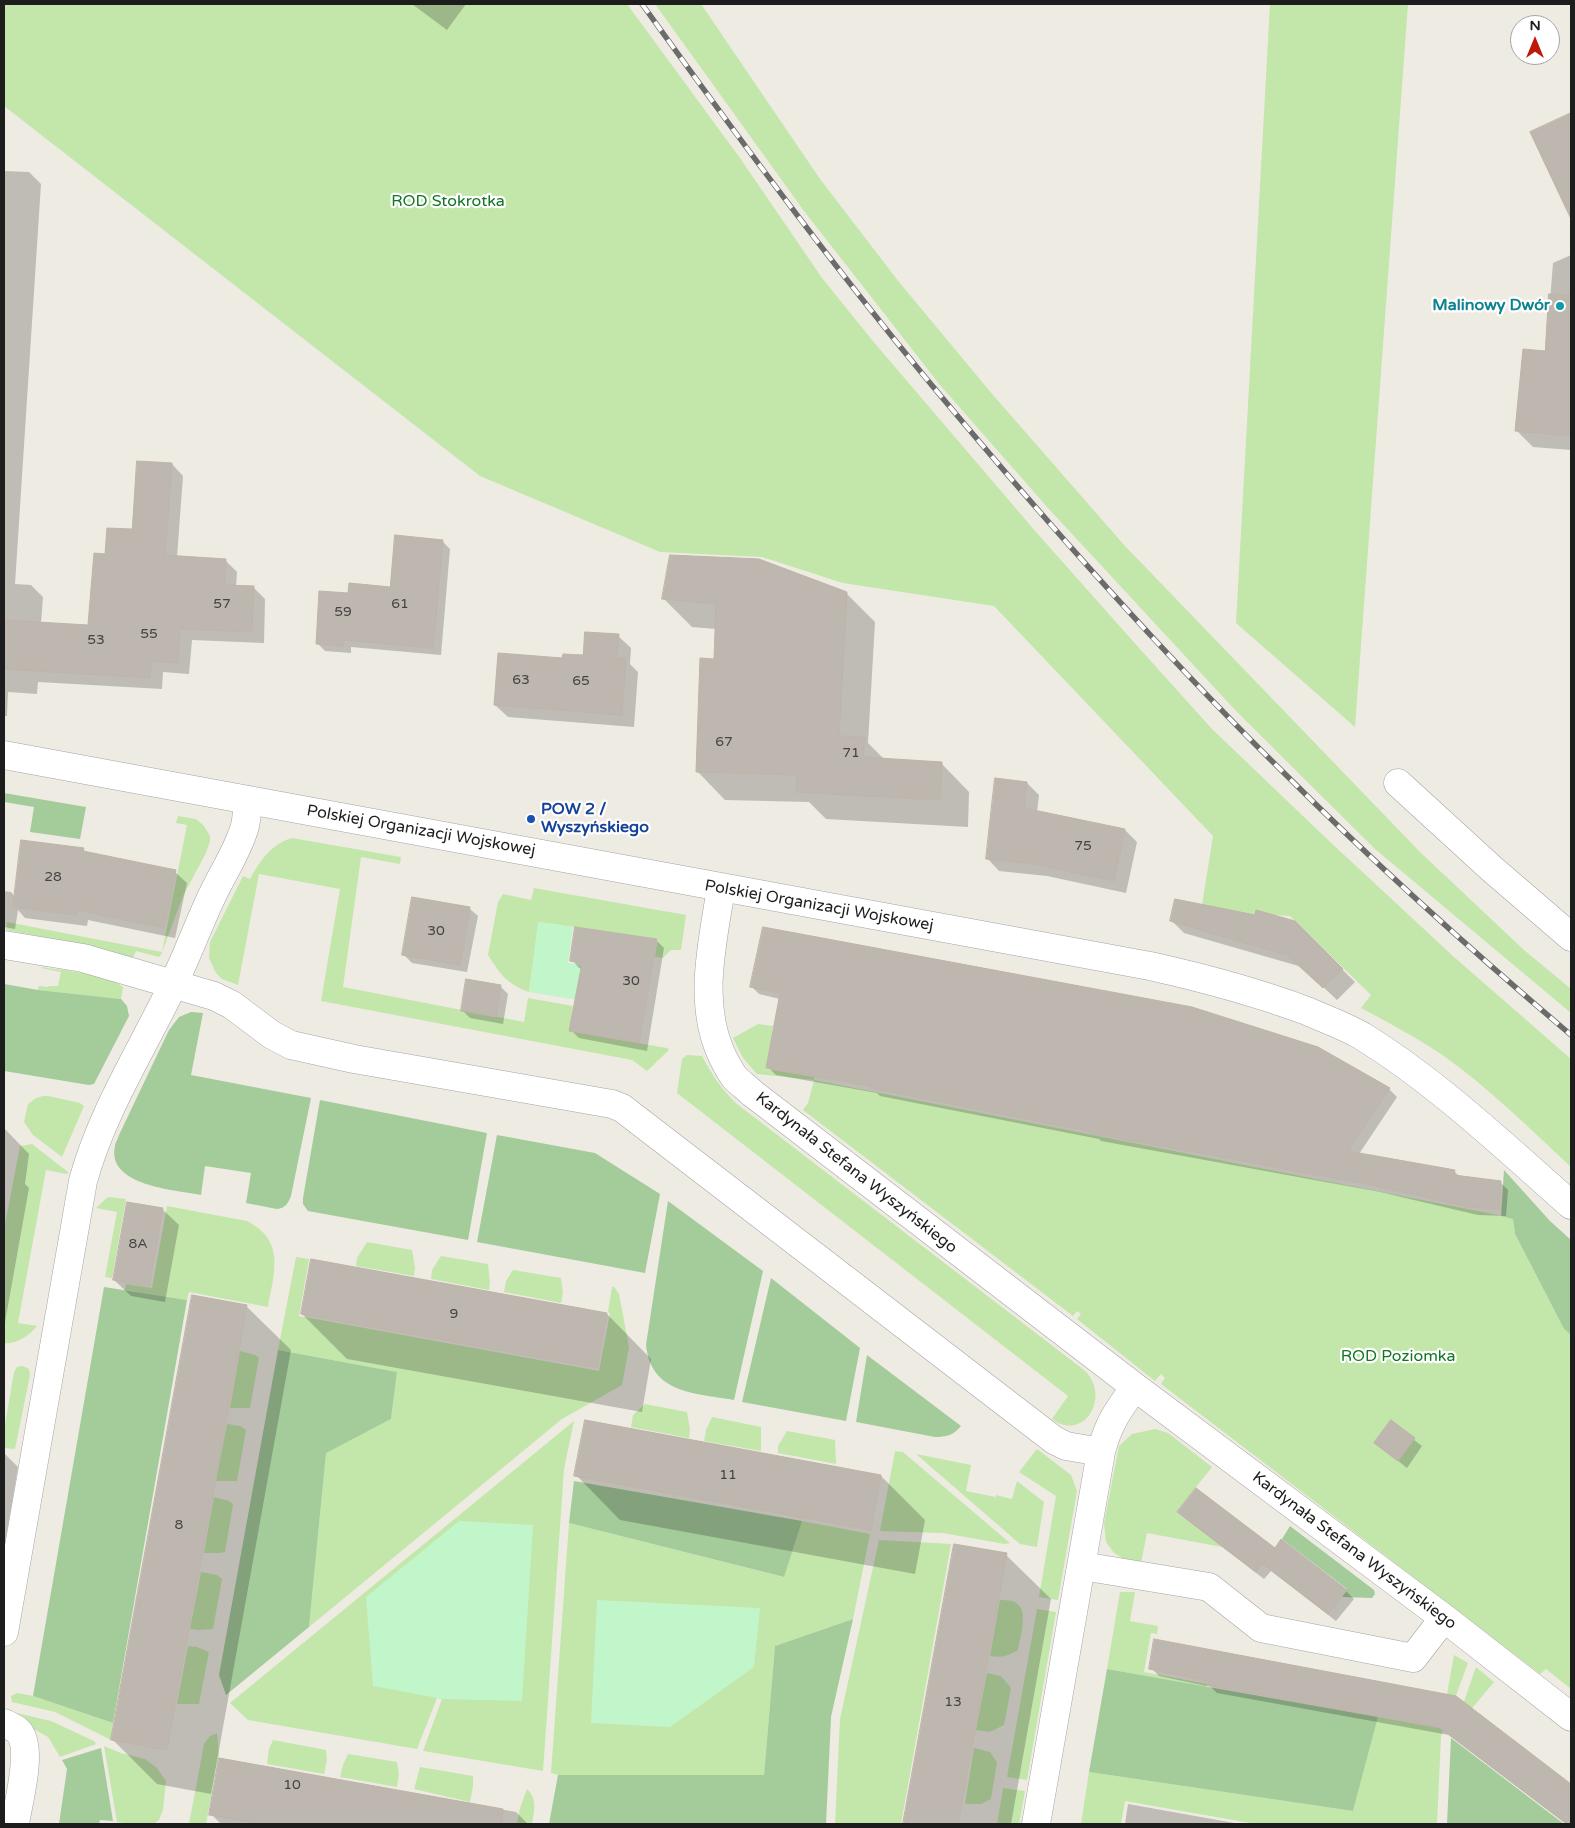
<!DOCTYPE html>
<html>
<head>
<meta charset="utf-8">
<style>
	body { margin:0 }
	#map { position:relative; width:1575px; height:1828px; overflow:hidden; background:#eeebe3; font-family:"Varela Round",sans-serif }
	canvas { display:block }
	.frame { position:absolute; inset:0; border:5px solid #1d1d1d; pointer-events:none }
	.north { position:absolute; left:1510px; top:15px; width:50px; height:50px; box-sizing:border-box; background:#fff; border:1px solid #a5a5a5; border-radius:50%; rotate:0deg; font-size:14px; font-weight:700; line-height:20px; text-align:center; color:#1d1d1d }
	.north::after { content:''; display:block; margin:auto; width:18px; height:22px; background:#bf190a; clip-path:polygon(50% 0,100% 100%,50% 72%,0 100%) }
</style>
</head>
<body>
<div id="map">
<canvas width="1575" height="1828"></canvas>
<div class="frame"></div>
<div class="north">N</div>
</div>
<script>
const ctx = document.querySelector('canvas').getContext('2d');
ctx.lineJoin = 'round';
function fillPath(path, color) { ctx.fillStyle = color; ctx.fill(path, 'evenodd'); }
function strokePath(path, color, width, dash) { ctx.strokeStyle = color; ctx.lineWidth = width; ctx.lineCap = dash ? 'butt' : 'round'; ctx.setLineDash(dash || []); ctx.stroke(path); }
function drawText(font, color, halo, rows, align = 'center') {
  ctx.font = font + ' "Varela Round",sans-serif'; ctx.lineWidth = 4.5; ctx.setLineDash([]); ctx.textBaseline = 'middle'; ctx.strokeStyle = halo; ctx.fillStyle = color; for (const [text, x, y, turn = 0] of rows) {
    ctx.save(); ctx.translate(x, y); ctx.rotate((+turn || 0) * Math.PI / 180); ctx.textAlign = isNaN(turn) ? turn : align; if (halo) ctx.strokeText(text, 0, 0); ctx.fillText(text, 0, 0); ctx.restore();
  }
}
fillPath(new Path2D(`
	M4 4H627L740 158 822 278 872 340 1036 532 1131 639 1212 729 1327 839 1454 957 1571 1059V1167C1529 1128 1488 1087 1441 1054 1415 1037 1388 1022 1361 1008L1371 995 1290 916 1274 915 1253 921 1202 905 1213 836 994 606 843 583 762 557 660 552 480 476 4 106Z
	M655 4H701L820 179 899 282 993 395 1125 546 1420 852 1524 950 1571 989V1013L1375 849 1236 711 1048 508 940 385 804 211Z
	M1270 4H1408L1355 727 1236 623Z
	M178 816 196 819 204 826 210 836V841L206 853 183 896 161 955 159 957 136 951 133 958 85 945 6 930 7 922 162 952 187 825 176 823Z
	M292 838 401 857 400 864 361 857 343 987 524 1022 528 998 573 1006 569 1031 667 1048 669 1050 647 1071 632 1060 321 1001 340 889 259 874 238 985 222 979 216 973 209 958 210 942 243 876 250 879C260 861 271 844 292 838Z
	M534 888 686 915 681 950H671L663 958 655 957 658 939 539 922 529 992C507 984 500 974 488 955L498 902 503 894 531 900Z
	M42 967C64 971 106 973 123 987L121 999 38 990 39 986 48 987 49 986H58L61 972 41 968Z
	M758 1024 773 1026 766 1069 814 1077V1080L1513 1218 1515 1234 1564 1329 1571 1335V1689L1546 1669 1540 1674 1161 1384 1165 1378 1161 1374 1155 1381 1077 1319 1081 1314 1077 1311 1073 1316 803 1110 808 1103 814 1080 757 1074 743 1058 733 1038Z
	M687 1055 702 1056C712 1075 722 1090 737 1104L1084 1370C1112 1396 1084 1443 1052 1419L1068 1396 677 1093 682 1059Z
	M43 1096H48L80 1103 84 1106 62 1157 33 1135 24 1122 28 1104 36 1098Z
	M32 1144 68 1172 67 1174 46 1170 18 1323 37 1326C30 1335 16 1345 4 1343V1230L20 1146Z
	M108 1197 126 1199 112 1278 105 1277 117 1212 96 1208Z
	M167 1206 247 1221C286 1241 274 1273 268 1307L189 1292 187 1300 125 1290 126 1284 152 1288Z
	M367 1242 412 1250 415 1268 414 1276 356 1266 357 1258Z
	M441 1256 488 1264 490 1283 489 1290 431 1279 432 1270Z
	M296 1257 309 1259 299 1316 599 1371 610 1314 608 1311 612 1287H614L619 1294 629 1347 622 1385 562 1419 309 1627 326 1452 391 1419 397 1372 278 1350Z
	M513 1270 561 1278 563 1293 561 1303 504 1292 506 1281Z
	M240 1351 255 1355 259 1358 250 1408H230Z
	M23 1366 29 1369 30 1375 15 1449 4 1448V1430L14 1372 17 1367Z
	M645 1404 687 1412 690 1429 689 1438 631 1427 633 1415Z
	M712 1417 761 1427V1451L704 1441 706 1430Z
	M574 1421 564 1469 543 1771 423 1751 442 1699 437 1698 417 1749 248 1720 230 1703Z
	M227 1424 240 1426 246 1430 237 1481H216Z
	M1155 1429 1168 1433 1212 1467 1176 1512 1222 1547 1147 1533 1141 1563 1124 1559 1114 1553 1106 1542 1104 1523 1119 1446 1132 1434Z
	M787 1431 835 1440 836 1464 778 1453V1446Z
	M1037 1449 1071 1475 1077 1491 1058 1600 1039 1597 1056 1496 1019 1472Z
	M895 1451 903 1452 1010 1543 1005 1544 943 1533 880 1531Z
	M916 1454 971 1465 966 1491 996 1497V1495L1012 1499 1017 1481 1044 1502 1037 1547 1020 1544Z
	M214 1497 229 1501 233 1504 225 1552 220 1553H204Z
	M802 1521 870 1534 853 1619 775 1646 764 1775H558L551 1773 569 1523 783 1577Z
	M879 1540 951 1544 901 1824H835L840 1719Z
	M201 1572 217 1575 222 1579 213 1629 198 1630 190 1629Z
	M1120 1592H1135L1130 1621 1158 1626 1157 1634 1151 1633 1144 1672 1207 1684 1206 1687 1107 1669Z
	M1000 1600C1003 1600 1008 1600 1012 1601 1031 1606 1020 1636 1018 1650 1008 1656 1002 1658 990 1656Z
	M1037 1609 1056 1612 1027 1780 1007 1777Z
	M188 1646 197 1647 209 1652 199 1704H177Z
	M1454 1655 1468 1663 1441 1736 1437 1824H1256L1125 1801 1121 1824H1081L1089 1772 1353 1811 1378 1717 1441 1728Z
	M1476 1667 1494 1682 1454 1730Z
	M987 1673 1001 1676 1011 1688 1004 1725 990 1732 976 1730Z
	M17 1693 33 1696 113 1723 111 1740 55 1712 12 1702 11 1696Z
	M12 1712 51 1721 94 1741 96 1744 60 1757 48 1737 12 1717Z
	M217 1733 219 1754 206 1824H189L204 1744 210 1736Z
	M273 1740 326 1750 327 1760 324 1774 267 1764 269 1749Z
	M104 1746 121 1753 145 1759 157 1768 166 1781 163 1810 159 1820 154 1824H131L117 1822Z
	M974 1748 990 1752 997 1762 991 1799 981 1804H965Z
	M348 1754 397 1762 399 1774 397 1787 340 1777 343 1765Z
	M420 1767 473 1776V1786L470 1802 414 1789Z
	M1003 1788 1025 1791 1019 1824H997Z
	M527 1789C538 1799 534 1812 532 1824H517L520 1808Z`), '#c3e6ab');
fillPath(new Path2D(`
	M4 793 86 807 80 839 30 832 34 807 4 802Z
	M4 984 38 990 121 999 127 1006 129 1016 94 1084 89 1085 4 1071Z
	M191 1012 203 1013 191 1075 311 1098 291 1196C288 1204 285 1208 277 1209L246 1203 251 1173 205 1166 201 1195C176 1190 106 1186 115 1146 115 1143 118 1139 119 1135L169 1030 179 1017Z
	M320 1100 487 1133 468 1240 308 1211 303 1204V1198Z
	M497 1135 595 1153 660 1194 645 1273 477 1242Z
	M1504 1170 1550 1221 1571 1240V1335L1564 1329 1515 1234 1513 1219 1501 1216Z
	M668 1201 763 1271 734 1400C695 1393 651 1394 646 1345Z
	M771 1278 860 1348 846 1421 742 1402Z
	M104 1287 187 1300 113 1723 33 1696Z
	M278 1350 397 1372 391 1419 326 1453 309 1627 226 1695 219 1675Z
	M867 1355 961 1426C954 1435 946 1437 935 1437L856 1422Z
	M574 1481 802 1521 784 1577 569 1523Z
	M1290 1526 1374 1590 1375 1594 1372 1598 1342 1597 1347 1589 1282 1539Z
	M853 1619 831 1717 826 1824H549L558 1775H764L775 1646Z
	M1107 1669 1378 1717 1353 1811 1089 1772Z
	M1451 1738 1564 1824H1447Z
	M101 1748 113 1821 100 1820 99 1824H59L67 1769 62 1760Z`), '#a4cb9a');
fillPath(new Path2D(`
	M538 922 573 927 568 963 614 969 608 1005 529 992Z
	M459 1521 533 1525 522 1701 443 1699 373 1686 366 1597Z
	M597 1600 760 1608 754 1667 670 1727 591 1723Z`), '#c1f6ca');
fillPath(new Path2D(`
	M412 4H466L447 30Z
	M1571 114V216L1532 133Z
	M4 171 29 172 41 184 15 584 31 585 43 597 41 623 89 627 106 555 133 531 172 464 183 476 177 557 225 560 237 572 236 587 254 588 265 599 264 643 192 640 189 674 163 672 162 689 38 682 37 694 8 692 7 716H4Z
	M1571 255V450L1533 447 1517 431 1546 352 1553 263Z
	M442 541 450 549 441 655 351 647V653L325 651 317 643 349 594 391 588Z
	M846 593 875 622 868 743 885 760 941 763 969 792 968 827 826 819 809 802 725 800 697 771 715 660 716 629 692 627 663 598Z
	M618 636 631 648 630 664 638 672 634 727 508 717 495 705 585 657Z
	M1027 783 1039 795 1037 812 1125 830 1137 842 1126 893 1047 876 999 871 987 858Z
	M83 849 88 854 175 872 187 883 175 938 88 920 87 926 25 918 18 910 15 929 4 927V891L11 892 15 897Z
	M413 898 470 909 478 916 467 972 412 963 404 955Z
	M1171 920 1295 923 1355 982 1337 1000 1302 967 1184 933Z
	M656 940 664 948 647 1051 579 1038 571 1030 583 969 579 968 572 960Z
	M500 986 508 994 503 1024 470 1018 462 1010Z
	M751 986 1389 1089 1397 1097 1359 1154 1454 1171 1460 1177 1500 1182 1508 1190 1506 1216 1478 1215 1380 1192 1101 1141 1099 1139 880 1096 877 1093 776 1075 768 1067 780 999 759 994Z
	M4 1128 29 1154 25 1184 29 1188 4 1328Z
	M162 1209 179 1225 165 1302 131 1296 114 1280Z
	M246 1306 291 1350 211 1794 157 1784 113 1740Z
	M302 1314H607L651 1359 642 1412 347 1359Z
	M1391 1422 1422 1446 1407 1468 1376 1443Z
	M4 1453 18 1467 4 1549Z
	M576 1475 881 1476 925 1520 915 1574 620 1520Z
	M1179 1512 1275 1550 1346 1591 1354 1599 1336 1621 1271 1571 1264 1579 1187 1520Z
	M955 1545 1006 1555 1051 1599 1011 1824H904Z
	M1151 1668 1455 1698 1571 1786V1824H1566L1449 1735 1217 1693 1211 1687 1159 1676Z
	M220 1759 516 1812 528 1824H221L211 1814Z
	M1128 1804 1240 1824H1125Z`), '#0003');
const building = new Path2D(`
	M1571 113V219L1530 132Z
	M1549 294 1571 295V436L1515 431 1523 349 1545 351Z
	M137 461 172 463 165 555 226 559 225 585 254 586 252 632 180 629 178 663 152 661 150 678 4 669V620L88 625 94 553 105 554 107 528 132 529Z
	M395 535 443 540 433 648 344 640 343 646 316 644 319 591 348 593 349 583 390 587Z
	M670 555 759 559 847 592 839 736 865 737 863 757 942 762 940 800 796 792 797 775 696 772 700 658 714 659 716 604 662 599Z
	M585 632 619 634 617 658H626L622 715 494 705 498 653 562 658 563 654 583 655Z
	M995 778 1027 782 1024 808 1125 829 1114 881 1034 864 986 859Z
	M21 840 84 848 83 851 176 870 164 928 77 910 76 915 13 907Z
	M412 897 470 907 460 965 402 955Z
	M1175 899 1255 915 1256 910 1295 921 1343 969 1323 988 1287 955 1170 921Z
	M575 927 657 939 639 1043 569 1031 582 963 570 961Z
	M763 927 1192 1007 1318 1047 1390 1088 1348 1151 1455 1170 1454 1175 1501 1181 1499 1209 1469 1207 1371 1185 1092 1133V1132L871 1088V1086L766 1068 780 993 750 987Z
	M466 979 501 985 496 1017 461 1011Z
	M127 1202 163 1208 149 1286 113 1280Z
	M311 1259 607 1313 597 1368 301 1314Z
	M192 1295 247 1305 167 1750 111 1740Z
	M585 1420 881 1475 871 1530 574 1476Z
	M1391 1420 1415 1438 1398 1461 1374 1443Z
	M1196 1488 1275 1548 1281 1539 1347 1590 1328 1614 1263 1564 1269 1555 1256 1572 1177 1512Z
	M954 1544 1007 1553 958 1824H903Z
	M1154 1639 1456 1696 1571 1784V1824H1567L1440 1728 1208 1685V1681L1149 1669Z
	M219 1758 503 1809 502 1824H263L209 1815Z`);
fillPath(building, '#beb7b0');
strokePath(building, '#beb3a6', 1);
const street = new Path2D(`
	M4 755 1150 966C1204 978 1256 992 1307 1011 1325 1019 1345 1026 1362 1036 1438 1083 1504 1146 1571 1205
	M1398 783 1492 869 1571 937
	M721 888C713 941 698 999 720 1051 724 1060 729 1070 735 1078 740 1083 747 1088 752 1093L1135 1387 1444 1618 1571 1717
	M4 945 83 958 214 996 232 1005 272 1035 291 1045 354 1059 612 1104 622 1108 1054 1440 1066 1446 1101 1452
	M1082 1566 1209 1587 1261 1628 1413 1658 1444 1618
	M4 1632 83 1181C101 1115 138 1056 168 995 184 964 196 930 211 898 222 874 238 851 245 826 247 817 247 808 248 800
	M4 1723C8 1725 15 1728 18 1731 34 1747 18 1803 15 1824
	M1036 1824 1101 1452C1108 1424 1118 1410 1135 1387`);
strokePath(street, '#a4a4a4', 29);
strokePath(street, '#fff', 28);
const rail = new Path2D(`
	M642 4C744 146 848 287 961 420 1063 541 1169 660 1282 771 1374 863 1472 951 1571 1035`);
strokePath(rail, '#6b6b6b', 5.5);
strokePath(rail, '#fff', 4, [11]);
for (const [x, y, r, color] of [
	[1560,306,5,"#0f9aa8"],
	[531,819,5,"#1a4fb4"]
]) { const dot = new Path2D(); dot.arc(x, y, r, 0, 2 * Math.PI); ctx.fillStyle = color; ctx.fill(dot); strokePath(dot, '#fff', 2); }
drawText('14px', '#454442', null, [
	["57",222,604],
	["61",400,604],
	["59",343,612],
	["55",149,634],
	["53",96,640],
	["63",521,680],
	["65",581,681],
	["67",724,742],
	["71",851,753],
	["75",1083,846],
	["28",53,877],
	["30",436,931],
	["30",631,981],
	["8A",138,1244],
	["9",454,1314],
	["11",728,1475],
	["8",179,1525],
	["13",953,1702],
	["10",292,1785]
]);
drawText('16px', '#117522', '#fff', [
	["ROD Stokrotka",448,202],
	["ROD Poziomka",1398,1357]
]);
drawText('bold 16px', '#0d838f', '#fff', [
	["Malinowy Dwór",1550,306]
], 'right');
drawText('bold 16px', '#164399', '#fff', [
	["POW 2 /",541,810],
	["Wyszyńskiego",541,828]
], 'left');
drawText('16px', '#1d1d1d', '#fff', [
	["Polskiej Organizacji Wojskowej",421,831,10],
	["Polskiej Organizacji Wojskowej",819,906,10],
	["Kardynała Stefana Wyszyńskiego",856,1173,38],
	["Kardynała Stefana Wyszyńskiego",1354,1551,37]
]);
</script>
</body>
</html>
